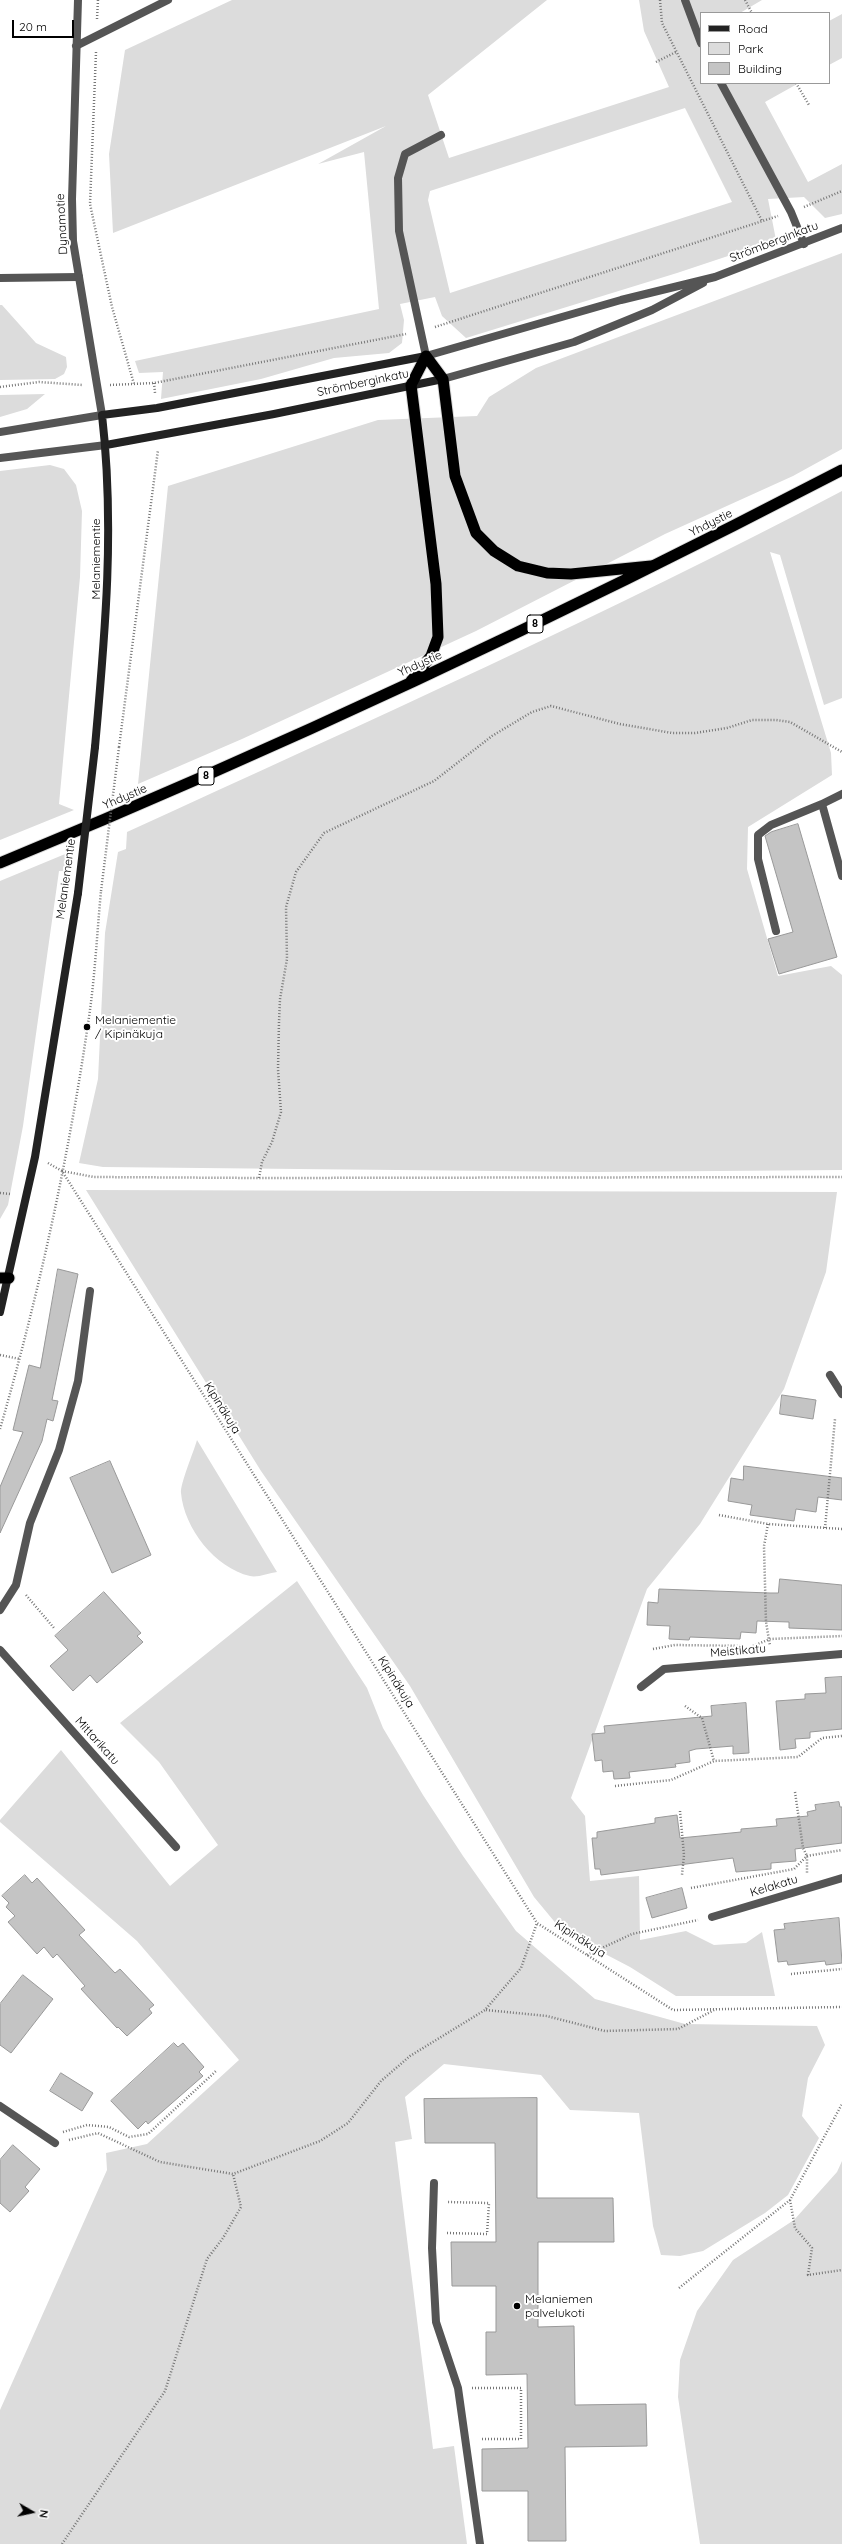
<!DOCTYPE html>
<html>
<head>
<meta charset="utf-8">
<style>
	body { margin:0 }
	#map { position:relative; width:842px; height:2544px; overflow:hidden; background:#fff; font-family:Quicksand,sans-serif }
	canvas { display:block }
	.legend { position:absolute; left:700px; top:12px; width:130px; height:72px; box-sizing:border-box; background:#fff; border:1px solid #999; margin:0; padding:5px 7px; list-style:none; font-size:12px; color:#000 }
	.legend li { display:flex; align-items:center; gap:8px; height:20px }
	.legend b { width:20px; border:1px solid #999 }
	.north { position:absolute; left:12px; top:2492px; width:40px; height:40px; -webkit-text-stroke:3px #fff; paint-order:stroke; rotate:99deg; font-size:11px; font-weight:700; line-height:16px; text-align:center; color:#000 }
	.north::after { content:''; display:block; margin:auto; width:14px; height:18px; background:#000; clip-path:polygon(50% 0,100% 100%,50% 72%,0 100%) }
	.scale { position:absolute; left:12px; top:20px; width:62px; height:18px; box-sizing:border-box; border:2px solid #000; border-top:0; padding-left:5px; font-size:12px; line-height:14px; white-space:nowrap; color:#000; -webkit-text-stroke:3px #fff; paint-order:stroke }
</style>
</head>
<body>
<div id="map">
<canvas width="842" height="2544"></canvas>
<ul class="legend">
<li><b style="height:5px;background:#222"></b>Road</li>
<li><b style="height:11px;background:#dcdcdc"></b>Park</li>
<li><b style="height:11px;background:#c4c4c4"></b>Building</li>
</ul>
<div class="north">N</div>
<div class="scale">20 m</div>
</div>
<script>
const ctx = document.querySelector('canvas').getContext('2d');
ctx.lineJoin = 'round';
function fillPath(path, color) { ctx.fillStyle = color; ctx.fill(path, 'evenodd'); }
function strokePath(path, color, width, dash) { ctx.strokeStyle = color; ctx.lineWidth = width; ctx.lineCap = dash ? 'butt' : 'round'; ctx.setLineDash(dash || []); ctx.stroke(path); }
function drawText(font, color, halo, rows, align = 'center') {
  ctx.font = font + ' Quicksand,sans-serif'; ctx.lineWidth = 4; ctx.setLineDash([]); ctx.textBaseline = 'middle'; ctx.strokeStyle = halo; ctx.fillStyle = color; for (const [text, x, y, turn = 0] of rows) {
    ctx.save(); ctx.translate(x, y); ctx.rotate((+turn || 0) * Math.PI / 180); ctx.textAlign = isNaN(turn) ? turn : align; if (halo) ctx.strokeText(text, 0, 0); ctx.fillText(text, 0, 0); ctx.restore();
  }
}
fillPath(new Path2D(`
	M232 0H547L428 95 449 158 669 87 644 31 639 0H762L740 13H701V83H799L765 102 808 182 842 164V214L825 218 804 197 768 199 776 240 677 273 466 338 442 316 435 297 400 304 404 320 402 343 389 353 334 358 261 379 161 399 163 372 139 373 135 361 379 309 364 152 318 164 386 126 113 233 109 154 125 50ZM685 108 732 202 450 293 428 200 430 191Z
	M842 14V58L829 65V21Z
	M842 253V449L793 476 665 534 476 631 242 739 138 784 168 486 378 420 477 416 489 397 536 368Z
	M0 305H2L36 343 66 357 67 367 64 374 55 379 0 380Z
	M45 394 27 409 0 417V395Z
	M50 465 64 469 76 485 82 511 80 577 59 804 74 810 0 840V471Z
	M842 491V698L824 705 780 555 770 552 831 753 832 775 748 827 747 869 778 976 831 966 842 975V1170L593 1172 103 1167 79 1163 98 1079 105 933 118 852 126 849 127 832C367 722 608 614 842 491Z
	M70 852 68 871H59L23 1126 8 1205 0 1219V881Z
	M86 1190 837 1192 826 1272 784 1389 700 1524 647 1589 571 1798 585 1816 590 1881 639 1876 640 1940 686 1931 714 1945 746 1943 762 1932 775 1996H676L630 1967 563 1932 534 1897 410 1686 261 1471Z
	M197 1440 277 1572C269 1573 257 1578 250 1576 215 1568 184 1528 181 1493 180 1484 194 1451 197 1440Z
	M297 1581 367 1688 383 1728 423 1795 463 1856 516 1931 595 1999 685 2024 817 2026 825 2045 808 2078 802 2116 819 2138 788 2195 765 2213 703 2251 680 2256 661 2255 653 2226 639 2113 570 2110 541 2075 444 2064 405 2097 412 2139 395 2142 433 2449 454 2446 467 2544H0V2410L107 2170 106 2153 147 2144 239 2060 137 1941 0 1822V1820L61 1750 170 1886 218 1845 159 1762 120 1723Z
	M842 2161V2544H700L678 2397 680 2360 697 2311 733 2260 794 2220 837 2172Z`), '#dcdcdc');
const building = new Path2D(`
	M798 824 837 957 779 974 768 939 793 932 765 836 771 832Z
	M58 1269 78 1274 52 1400 58 1401 53 1421 47 1419 42 1441 0 1533V1487L23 1432 13 1430 29 1365 40 1368Z
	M782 1395 816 1400 813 1419 780 1414Z
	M110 1461 151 1555 112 1573 70 1478Z
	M744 1466 842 1478V1500L818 1497 816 1512 796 1509 794 1521 750 1515 752 1505 728 1501 731 1478 743 1480Z
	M780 1579 842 1585V1630L789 1628V1622L757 1621 756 1633 741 1632 740 1639 690 1637 689 1640 669 1639 670 1626 647 1625 648 1602 658 1603 659 1589 770 1593H778Z
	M104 1592 141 1633 137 1636 143 1642 97 1683 90 1675 73 1691 50 1666 68 1650 55 1636Z
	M842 1677V1729L810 1732V1738L795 1739 796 1748 780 1750 776 1701 805 1699V1694L826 1693 825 1678Z
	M746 1703 749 1753 733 1754V1746L696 1749 689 1751 690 1762 675 1764 676 1767 629 1772 630 1778 614 1779 613 1771 603 1772 602 1760 595 1761 592 1734 605 1733 604 1726 712 1716 711 1706Z
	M839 1802 840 1807H842V1843L795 1849 796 1861 771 1863V1869L736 1872 733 1858 601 1875 600 1869H595L592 1838H597V1832L655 1823V1818L677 1815 680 1838 741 1832V1829L777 1826 776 1819 808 1816 807 1812 816 1810 815 1805Z
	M25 1875 32 1883 37 1878 85 1930 79 1935 115 1973 120 1969 154 2005 149 2009 152 2013 127 2036 118 2027 117 2028 81 1989 85 1986 57 1954 53 1958 44 1947 37 1954 8 1922 15 1916 6 1907 9 1903 2 1896Z
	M682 1888 687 1908 652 1918 646 1898Z
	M839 1918 842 1963 826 1965 825 1961 788 1965 787 1961 778 1962 774 1930 785 1929 784 1924Z
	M23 1975 53 1999 11 2053 0 2045V2004Z
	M174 2043 178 2047 183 2043 204 2067 199 2072 203 2076 148 2124 146 2121 138 2129 111 2101Z
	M61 2073 93 2093 82 2111 50 2091Z
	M537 2098V2198H613L614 2242H538V2327L574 2326 575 2405 646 2404 647 2446 565 2447 566 2541H528V2491H482V2449L528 2448 527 2374 486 2375V2332H496V2286H452L451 2242H496L495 2143H425L424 2099Z
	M13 2145 40 2169 25 2187 29 2191 10 2212 0 2203V2160Z`);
fillPath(building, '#c4c4c4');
strokePath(building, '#999', 1);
const trunk = new Path2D(`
	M411 681 431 656 438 637 436 584 411 385 426 356 443 379 455 476 476 533 494 551 518 566 547 573 571 574 651 566
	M0 863C287 745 567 613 842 470
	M0 1278H9`);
strokePath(trunk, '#dbdbdb', 13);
strokePath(new Path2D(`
	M660 0 662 23 762 221
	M745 0 752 13
	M97 19 98 0
	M96 52 90 204 112 307 134 384
	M656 62 676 52
	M796 83 809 105
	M804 207 842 191
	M435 327 778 216
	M154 383 155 393
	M110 385 154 383 406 334
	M0 387 39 382 83 385
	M119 747 158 450
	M48 1163 62 1171 537 1923 673 2010 842 2007
	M62 1171 94 1177 259 1178 842 1177
	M259 1178 262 1162 272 1142 281 1112 278 1069 279 1022 280 999 287 959 286 907 296 872 324 833 434 781 492 736 532 712 551 706 620 724 672 733H695L727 728 752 720H776L790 722 842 752
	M0 1193 11 1194
	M0 1355 20 1359
	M0 1429C39 1294 69 1156 89 1017 95 976 97 933 101 891
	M719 1515 768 1524 842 1529
	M768 1524 764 1546 766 1622 770 1646
	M825 1528 835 1419
	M26 1595 54 1628
	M753 1646 770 1639 842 1636
	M653 1649 675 1645 744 1646
	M685 1706 702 1718 714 1761
	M615 1786 671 1780 714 1761 798 1757 822 1738 842 1736
	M795 1792 803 1848 807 1856V1874
	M680 1811 684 1855 682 1875
	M691 1888 794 1869 807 1856 842 1850
	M587 1955 632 1934 698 1920
	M791 1974 842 1969
	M486 2010 547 2016 605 2031 678 2029 716 2009
	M63 2132 87 2125 109 2127 129 2137 148 2134 216 2071
	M69 2140 98 2133 160 2162 233 2174 320 2141 348 2123 381 2081 410 2056 485 2010 521 1968 537 1923
	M790 2200 795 2228 812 2248 808 2275 842 2270
	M447 2233 487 2234 489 2203 447 2202
	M679 2288 790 2200 842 2104
	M472 2388H521V2439H480
	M62 2544 165 2391 207 2259 223 2238 241 2207 233 2174`), '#777', 2.5, [1, 2]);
strokePath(new Path2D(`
	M685 0 701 43
	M721 83 791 212 804 244
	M0 278 79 277
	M426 356 399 231 398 178 405 154 441 135
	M842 794 822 804 842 876
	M776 931 758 859V835L771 825 822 804
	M0 1610 16 1585 30 1523 59 1450 78 1381 90 1291
	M434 2183 432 2248 436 2322 458 2388 480 2544`), '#555', 8);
strokePath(new Path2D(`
	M76 46 168 0
	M830 1375 842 1394
	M0 1650 176 1847
	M641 1687 664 1669 842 1654
	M712 1917 842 1878
	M0 2106 55 2143`), '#555', 8);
strokePath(new Path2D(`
	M426 356 621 300 715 277 842 228
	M443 379 574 342 652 310 703 283
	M0 432 102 415 73 241 72 199 78 0
	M0 458 106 445`), '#555', 8);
strokePath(new Path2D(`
	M106 445 274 414 443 379
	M95 747C105 635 115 527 102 415L157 408 426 356
	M0 1312 35 1157 78 893`), '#222', 8);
strokePath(trunk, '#000', 11);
strokePath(new Path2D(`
	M101 891 119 747`), '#777', 2.5, [1, 2]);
strokePath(new Path2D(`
	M78 893 95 747`), '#222', 8);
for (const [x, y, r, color] of [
	[87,1027,4,"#000"],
	[517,2306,4,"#000"]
]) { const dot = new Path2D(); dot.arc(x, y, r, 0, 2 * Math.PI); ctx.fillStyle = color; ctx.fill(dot); strokePath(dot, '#fff', 1.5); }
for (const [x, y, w] of [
	[535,624,16],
	[206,776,16]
]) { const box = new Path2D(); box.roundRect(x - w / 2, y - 9, w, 18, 3); ctx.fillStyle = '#fff'; ctx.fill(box); strokePath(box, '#000', 1); }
drawText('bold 11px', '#000', null, [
	["8",535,624],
	["8",206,776]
]);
drawText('12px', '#000', '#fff', [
	["Dynamotie",62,224,-93],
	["Strömberginkatu",774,242,-21],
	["Strömberginkatu",363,383,-12],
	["Yhdystie",711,523,-27],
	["Melaniementie",96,559,-90],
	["Yhdystie",420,664,-24],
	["Yhdystie",125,797,-23],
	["Melaniementie",66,879,-82],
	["Kipinäkuja",222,1408,58],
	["Meistikatu",738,1651,-5],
	["Kipinäkuja",396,1682,58],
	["Mittarikatu",97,1741,48],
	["Kelakatu",774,1886,-17],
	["Kipinäkuja",580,1939,33]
]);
drawText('12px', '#000', '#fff', [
	["Melaniementie",95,1020],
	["/ Kipinäkuja",95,1034],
	["Melaniemen",525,2299],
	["palvelukoti",525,2313]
], 'left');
</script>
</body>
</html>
